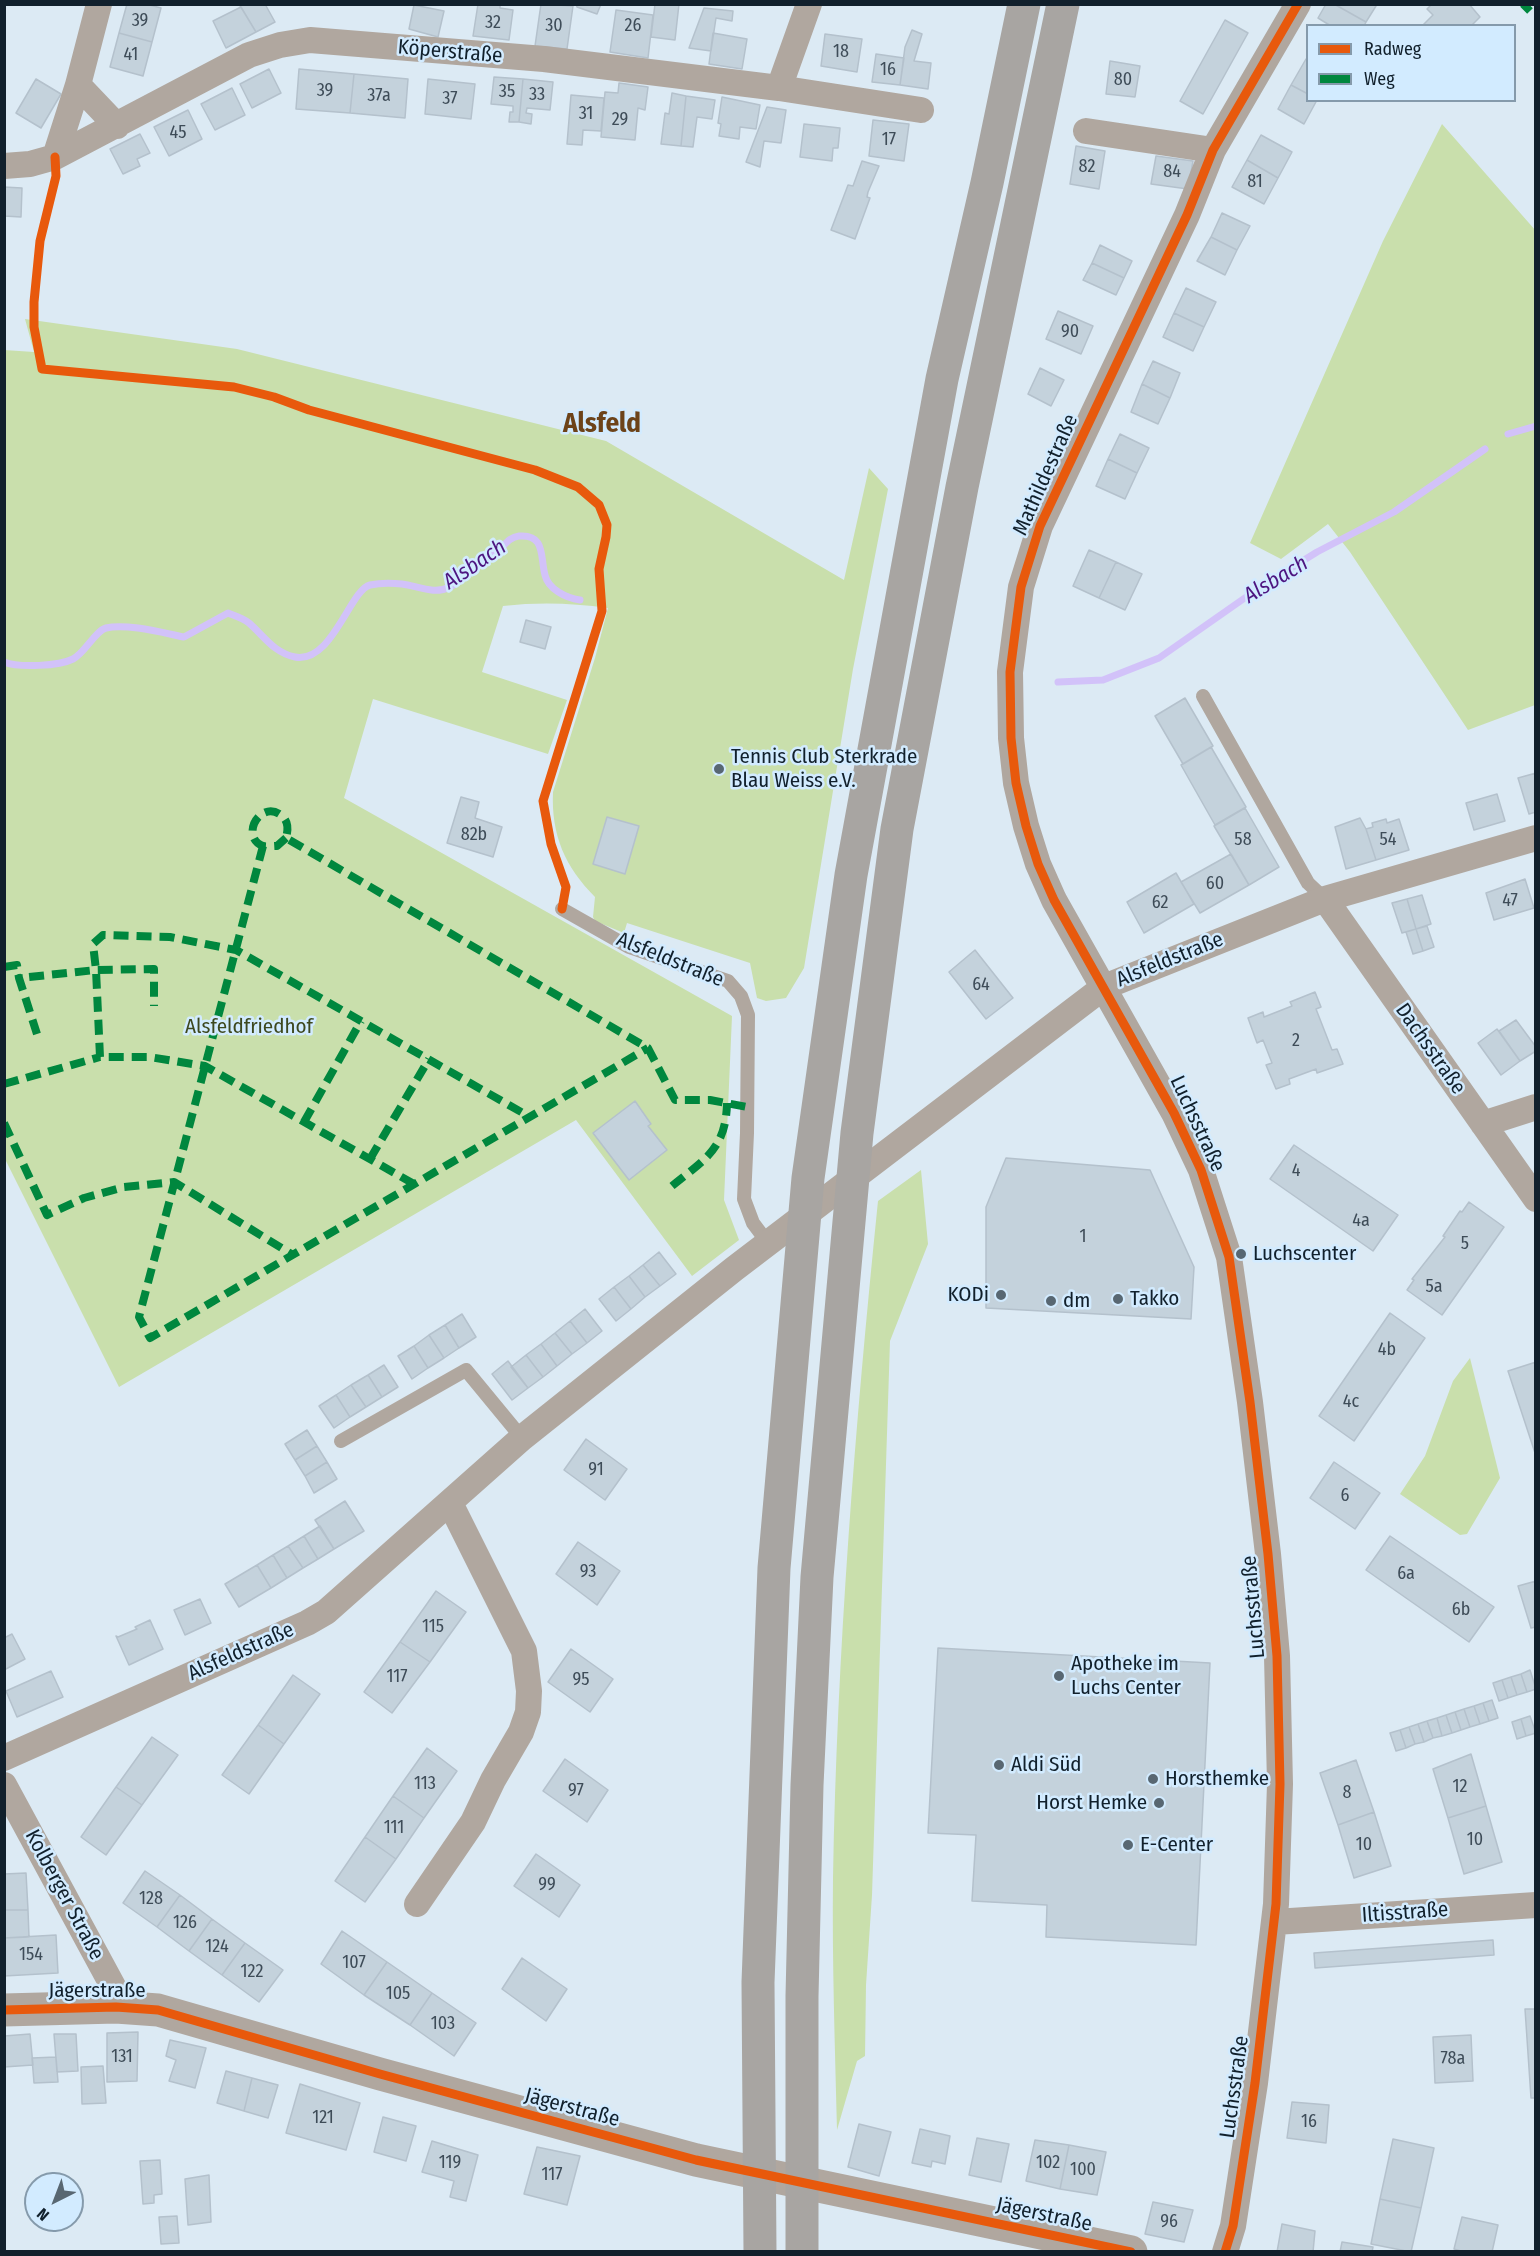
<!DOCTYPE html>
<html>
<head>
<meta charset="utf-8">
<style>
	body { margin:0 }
	#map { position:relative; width:1540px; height:2256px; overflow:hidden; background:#dceaf4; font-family:"Fira Sans Condensed",sans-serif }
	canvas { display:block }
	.frame { position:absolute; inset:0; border:6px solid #11202c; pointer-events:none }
	.legend { position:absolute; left:1306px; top:24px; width:210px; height:78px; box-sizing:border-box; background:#d2ebff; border:2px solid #859aab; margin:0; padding:8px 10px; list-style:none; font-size:18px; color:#11202c }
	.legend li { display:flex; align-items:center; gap:12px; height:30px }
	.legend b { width:30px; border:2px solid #859aab }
	.north { position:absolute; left:24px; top:2172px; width:60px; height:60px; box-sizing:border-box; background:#d2ebff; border:2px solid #859aab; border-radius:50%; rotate:222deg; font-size:16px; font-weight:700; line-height:24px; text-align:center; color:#11202c }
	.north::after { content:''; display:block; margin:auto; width:21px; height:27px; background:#586772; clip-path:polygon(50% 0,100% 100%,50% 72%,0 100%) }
</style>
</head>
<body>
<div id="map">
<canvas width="1540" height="2256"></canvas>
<div class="frame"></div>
<ul class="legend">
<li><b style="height:8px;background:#e8590c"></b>Radweg</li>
<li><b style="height:8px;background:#00873e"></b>Weg</li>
</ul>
<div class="north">N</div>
</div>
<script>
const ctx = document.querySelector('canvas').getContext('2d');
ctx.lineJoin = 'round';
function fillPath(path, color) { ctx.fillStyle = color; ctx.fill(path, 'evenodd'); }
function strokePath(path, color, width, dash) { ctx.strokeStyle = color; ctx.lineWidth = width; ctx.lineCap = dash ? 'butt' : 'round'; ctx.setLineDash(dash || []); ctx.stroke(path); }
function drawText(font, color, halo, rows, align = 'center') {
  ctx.font = font + ' "Fira Sans Condensed",sans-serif'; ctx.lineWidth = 5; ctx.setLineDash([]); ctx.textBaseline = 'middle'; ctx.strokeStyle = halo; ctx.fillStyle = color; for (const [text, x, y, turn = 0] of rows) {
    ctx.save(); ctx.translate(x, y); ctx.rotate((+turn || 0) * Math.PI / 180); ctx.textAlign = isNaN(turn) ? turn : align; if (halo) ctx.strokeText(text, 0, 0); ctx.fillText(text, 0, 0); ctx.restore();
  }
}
fillPath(new Path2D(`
	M1442 124 1536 231 1535 705 1468 730 1350 552 1328 524 1281 559 1250 543 1383 241Z
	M25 319 237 349 606 441 844 580 869 468 888 489 853 669 804 968 786 998 766 1001 757 998 750 963 627 923 624 933 595 921 593 917 595 897C565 867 551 835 553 792L595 658 608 608C572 603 539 602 503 606L482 672 567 700 548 754 373 699 344 798 732 1016 724 1200 739 1240 692 1276 576 1120 119 1387 5 1159 4 350 34 352Z
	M921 1170 928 1244 890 1341 872 1895 866 1985 865 2056 857 2061 837 2130C835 2046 832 1962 833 1878 837 1652 855 1426 878 1201Z
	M1470 1358 1500 1478 1467 1534 1460 1535 1400 1494 1425 1456 1453 1381Z`), '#c9dfac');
strokePath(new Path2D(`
	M1508 434 1536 426
	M4 662C19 668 59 666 73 659 85 653 95 631 106 628 126 623 164 633 184 637L228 613C235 616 243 618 249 623 264 636 274 653 295 657 332 664 350 590 370 585 379 583 393 583 402 584 418 586 434 595 450 587 462 581 471 568 481 560 486 556 493 556 497 552 504 546 509 537 519 536 546 534 540 557 545 575 548 589 566 598 580 600
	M1058 682 1103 680 1159 658 1259 588 1317 552 1394 512 1485 449`), '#d2c2f9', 7);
const building = new Path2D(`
	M127 4H146L161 8 152 42 119 33Z
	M239 4H265L275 22 256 32Z
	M478 4H500V8L513 10 509 40 473 36Z
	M541 4 573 6 567 49 535 46Z
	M576 4H601L597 14 577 7Z
	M655 4H679L675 40 651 37Z
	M1326 4H1334L1366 22 1364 26H1331L1318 18Z
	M1334 4H1374L1376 6 1366 22Z
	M1432 4H1469L1480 17 1471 26H1422L1433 15 1427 9Z
	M414 5 444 11 438 37 409 29Z
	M241 7 256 32 226 48 213 21Z
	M704 8 733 11 732 21 716 18 711 51 689 48Z
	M616 10 653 15 648 58 610 52Z
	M1225 20 1248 33 1203 114 1180 101Z
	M912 30 922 34 914 61 931 63 928 89 900 85 905 47Z
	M119 33 152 42 143 76 110 67Z
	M713 33 747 39 742 69 709 64Z
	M825 34 862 39 857 72 821 66Z
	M876 54 904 58 900 85 872 82Z
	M1306 59 1308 60V94L1291 85Z
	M1110 61 1140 66 1135 97 1106 94Z
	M269 69 281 93 252 108 240 84Z
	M299 69 354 74 350 113 296 109Z
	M354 74 408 79 405 118 350 113Z
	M494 77 523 79 519 122H509L510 112H513V106L491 104Z
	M36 79 61 94 41 128 16 113Z
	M428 79 475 84 471 119 425 114Z
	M523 79 553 82 550 110 527 108 526 113 532 114 531 124 519 122Z
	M619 83 648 87 645 110 638 108 635 140 601 137 605 92 618 93Z
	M1291 85 1308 94V100H1317L1304 124 1278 109Z
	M232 88 245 115 215 130 201 104Z
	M672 93 686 96 681 146 661 144 665 113 669 114Z
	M571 95 604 98 601 131 583 130 582 145 567 144Z
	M686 96 715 100 712 119 697 117 693 147 681 146Z
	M722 97 760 105 756 129 740 127 739 139 719 136 721 124 718 123Z
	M767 107 786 110 781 143 764 141 760 167 746 162Z
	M188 110 202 139 169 156 154 127Z
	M873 120 909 124 904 161 869 156Z
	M804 124 840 128 838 148H833L832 161 800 157Z
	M140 134 150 153 137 159 140 166 123 174 110 149Z
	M1261 135 1292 152 1278 178 1247 160Z
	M1076 146 1105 151 1099 189 1070 184Z
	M1156 156 1193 161 1188 189 1151 184Z
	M1247 160 1278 178 1264 204 1232 187Z
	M862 161 879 166 868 192 867 197 870 198 855 239 831 230 848 185 853 186Z
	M4 187 22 188 21 217 4 216Z
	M1222 213 1250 226 1237 250 1211 237Z
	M1211 237 1237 250 1225 275 1197 261Z
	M1100 245 1132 261 1124 278 1092 263Z
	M1092 263 1124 278 1116 295 1083 280Z
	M1186 288 1216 302 1204 327 1174 313Z
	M1058 311 1093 326 1081 354 1046 339Z
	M1174 313 1204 327 1193 351 1163 337Z
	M1153 361 1180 373 1170 398 1142 384Z
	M1040 368 1064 380 1051 406 1028 394Z
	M1142 384 1170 398 1158 424 1131 412Z
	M1120 434 1149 448 1137 473 1108 459Z
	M1108 459 1137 473 1125 499 1096 486Z
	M1089 550 1116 562 1099 598 1073 586Z
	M1116 562 1142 574 1125 610 1099 598Z
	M526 620 551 627 545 649 520 642Z
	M1185 698 1213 746 1183 764 1155 716Z
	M1211 747 1246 807 1215 825 1181 765Z
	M1536 773V812L1529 814 1518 778Z
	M1497 794 1505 821 1474 830 1466 803Z
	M461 797 479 802 475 818 502 827 493 857 447 843Z
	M1245 808 1279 867 1249 885 1214 826Z
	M607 817 639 826 625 874 593 864Z
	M1360 818 1366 829 1376 860 1346 869 1335 827Z
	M1386 819 1387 823 1399 819 1409 850 1376 860 1366 829 1373 827 1372 823Z
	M1231 854 1249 885 1200 913 1181 882Z
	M1176 873 1194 904 1144 933 1127 902Z
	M1525 879 1534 908 1494 920 1486 893Z
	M1422 895 1431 924 1416 929 1407 899Z
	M1407 899 1416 929 1402 933 1392 903Z
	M1427 926 1434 947 1423 951 1416 929Z
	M1416 929 1423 951 1413 954 1406 932Z
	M975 950 1013 998 986 1019 949 972Z
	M1315 992 1321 1007 1316 1009 1332 1050 1337 1049 1343 1064 1317 1073 1316 1069 1289 1079 1290 1084 1276 1089 1266 1065 1272 1063 1263 1040 1257 1043 1248 1018 1263 1012 1264 1017 1292 1006 1290 1002Z
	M1516 1020 1536 1047V1051L1520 1061 1499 1031Z
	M1497 1029 1520 1061 1501 1075 1478 1043Z
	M635 1101 651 1124 648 1126 667 1150 629 1180 593 1133Z
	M1294 1145 1398 1215 1373 1251 1270 1179Z
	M1006 1158 1150 1170 1194 1267 1191 1319 986 1308V1207Z
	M1469 1202 1504 1227 1442 1315 1407 1290 1414 1280 1412 1279 1445 1237 1443 1236 1460 1211 1462 1212Z
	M659 1252 676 1274 660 1286 643 1265Z
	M643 1265 660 1286 645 1297 629 1276Z
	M629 1276 645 1297 631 1309 614 1287Z
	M614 1287 631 1309 616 1321 599 1299Z
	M585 1309 602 1331 587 1343 570 1321Z
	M1390 1313 1425 1338 1354 1441 1319 1416Z
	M462 1314 476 1337 459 1348 445 1325Z
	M570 1321 587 1343 572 1354 555 1333Z
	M445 1325 459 1348 444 1358 429 1335Z
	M555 1333 572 1354 557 1366 541 1344Z
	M429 1335 444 1358 428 1368 414 1346Z
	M541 1344 557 1366 543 1377 526 1355Z
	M414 1346 428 1368 412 1379 398 1356Z
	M526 1355 543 1377 528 1388 511 1367Z
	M508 1361 528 1388 512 1400 492 1374Z
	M1536 1362V1456L1508 1371Z
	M384 1365 398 1387 382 1397 368 1375Z
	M368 1375 382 1397 366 1407 351 1385Z
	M351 1385 366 1407 350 1417 336 1395Z
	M336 1395 350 1417 334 1428 319 1406Z
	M307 1430 317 1446 295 1460 285 1444Z
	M586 1439 627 1469 605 1500 564 1470Z
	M317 1446 327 1462 305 1476 295 1460Z
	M327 1462 337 1479 314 1493 305 1476Z
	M1334 1462 1380 1493 1355 1529 1310 1498Z
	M345 1501 364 1531 334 1549 315 1520Z
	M320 1526 334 1549 318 1559 304 1536Z
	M304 1536 318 1559 303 1568 288 1546Z
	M1390 1536 1494 1607 1469 1642 1366 1570Z
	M578 1542 620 1571 597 1605 556 1574Z
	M288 1546 303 1568 287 1578 273 1555Z
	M273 1555 287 1578 271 1588 257 1565Z
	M257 1565 271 1588 239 1607 225 1584Z
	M1536 1581V1627L1531 1628 1518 1586Z
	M436 1591 466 1612 430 1662 400 1642Z
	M200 1599 211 1623 185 1635 174 1610Z
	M150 1620 163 1649 129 1665 116 1636 118 1637 137 1629 135 1627Z
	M12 1634 25 1659 4 1670V1638Z
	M400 1642 430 1662 392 1713 364 1692Z
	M938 1648 1210 1663 1196 1945 1046 1937 1047 1905 972 1901 976 1835 928 1833Z
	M571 1649 613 1679 590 1712 548 1682Z
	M1530 1670 1536 1689 1527 1692 1521 1674Z
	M51 1671 63 1697 17 1717 6 1691Z
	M1521 1674 1527 1692 1517 1695 1511 1677Z
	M293 1675 320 1694 284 1744 258 1725Z
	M1511 1677 1517 1695 1508 1698 1502 1680Z
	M1502 1680 1508 1698 1499 1701 1493 1683Z
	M1492 1700 1498 1718 1489 1721 1483 1703Z
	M1483 1703 1489 1721 1480 1724 1474 1706Z
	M1474 1706 1480 1724 1470 1727 1464 1709Z
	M1464 1709 1470 1727 1461 1730 1455 1712Z
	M1455 1712 1461 1730 1452 1733 1446 1715Z
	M1446 1715 1452 1733 1442 1736 1437 1718Z
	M1530 1716 1536 1733 1526 1736 1521 1719Z
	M1437 1718 1442 1736 1433 1738 1427 1721Z
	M1521 1719 1526 1736 1517 1739 1512 1722Z
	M1427 1721 1433 1738 1424 1742 1418 1724Z
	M1418 1724 1424 1742 1415 1744 1409 1727Z
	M258 1725 284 1744 249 1794 222 1775Z
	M1409 1727 1415 1744 1406 1748 1400 1730Z
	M1400 1730 1406 1748 1396 1751 1390 1733Z
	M152 1737 178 1755 142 1805 116 1787Z
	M427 1748 457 1771 424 1818 393 1796Z
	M1471 1754 1486 1806 1448 1818 1433 1769Z
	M565 1759 608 1790 587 1822 543 1791Z
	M1356 1760 1374 1812 1338 1825 1320 1773Z
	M116 1787 142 1805 106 1855 81 1837Z
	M393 1796 424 1818 396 1859 365 1837Z
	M1486 1806 1502 1862 1464 1874 1448 1818Z
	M1374 1812 1391 1866 1354 1878 1338 1825Z
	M365 1837 396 1859 365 1902 335 1881Z
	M536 1854 580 1885 559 1917 514 1886Z
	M145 1871 180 1895 157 1927 123 1903Z
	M26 1873 28 1910H4V1874Z
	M180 1895 212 1919 189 1951 157 1927Z
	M4 1910H28L29 1937 4 1938Z
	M212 1919 245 1943 222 1975 189 1951Z
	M342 1931 387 1962 364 1995 321 1964Z
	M56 1935 58 1973 4 1976V1938Z
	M1493 1940 1494 1955 1315 1968 1314 1953Z
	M245 1943 283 1970 259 2002 222 1975Z
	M522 1958 567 1989 546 2021 502 1989Z
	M387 1962 432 1993 410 2025 364 1995Z
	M432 1993 476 2023 454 2056 410 2025Z
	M1525 2009H1536V2098H1531Z
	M138 2032 137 2081 107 2082V2033Z
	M30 2034 33 2065 4 2067V2036Z
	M54 2034H76L78 2071 57 2072Z
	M1471 2035 1473 2081 1435 2083 1433 2037Z
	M170 2040 206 2048 195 2088 169 2081 176 2060 166 2056Z
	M56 2057 58 2082 34 2083 32 2058Z
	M103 2066 106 2103 82 2104 81 2067Z
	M226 2071 252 2078 244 2111 217 2103Z
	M252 2078 278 2085 268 2118 244 2111Z
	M300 2084 360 2103 346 2150 286 2133Z
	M1292 2102 1329 2105 1326 2143 1287 2138Z
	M383 2117 416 2126 406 2161 374 2152Z
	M859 2124 891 2132 879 2176 848 2167Z
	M920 2129 950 2136 945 2164 932 2161 931 2167 912 2163Z
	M977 2138 1009 2144 1001 2182 969 2175Z
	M1393 2139 1434 2148 1421 2208 1380 2199Z
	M1035 2140 1069 2145 1060 2189 1026 2181Z
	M432 2141 478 2155 466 2201 450 2197 454 2181 422 2172Z
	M1069 2145 1106 2152 1097 2195 1060 2189Z
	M537 2147 580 2156 567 2205 524 2194Z
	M160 2160 162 2194 154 2195V2203L143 2204 140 2161Z
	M209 2175 211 2222 188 2225 185 2179Z
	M1380 2199 1421 2208 1411 2252 1371 2244Z
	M1153 2202 1193 2210 1184 2242 1145 2234Z
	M177 2216 179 2243 161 2244 159 2217Z
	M1462 2217 1498 2225 1492 2252H1464L1454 2249Z
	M1282 2224 1315 2231 1313 2252H1277Z
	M1342 2242 1373 2247 1372 2252H1340Z`);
fillPath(building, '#c4d2dc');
strokePath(building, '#b4c1cc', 1.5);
strokePath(new Path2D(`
	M1203 696 1308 883 1325 899
	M562 909 629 947 728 981 741 996 748 1015 747 1133 744 1199 753 1223 768 1243
	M341 1441 466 1370 522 1438`), '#b0a79f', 14);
strokePath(new Path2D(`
	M78 85 117 126
	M779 88 809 4
	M1086 131 1213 150
	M55 157 78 85 99 4
	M4 166 30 164 55 157 249 55 280 45 310 40 544 59 779 88 921 110
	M1325 899 1536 1199
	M1483 1124 1536 1107
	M4 1758 307 1623 326 1612 522 1438 734 1269 1104 987 1325 899 1536 838
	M4 1785 115 1990 116 2007
	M417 1904 473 1822 493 1780 521 1732 528 1712 529 1691 524 1651 450 1503
	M1275 1922 1536 1905
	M1225 2252 1233 2226 1255 2083 1276 1904 1280 1784 1277 1656 1268 1554 1250 1402 1229 1257 1201 1170 1174 1113 1054 900 1038 864 1026 826 1016 783 1011 738 1010 672 1021 587 1040 526 1187 215 1213 150 1298 4`), '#b0a79f', 26);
strokePath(new Path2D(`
	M4 2010 116 2007 158 2010 380 2074 696 2160 1131 2252`), '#b0a79f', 33);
strokePath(new Path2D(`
	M760 2252 758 1982 774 1568 808 1178 851 875 942 379 987 183 1024 4
	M802 2252V1996L807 1785 817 1577 857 1133 897 829 962 487 1063 4`), '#a8a5a2', 33);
strokePath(new Path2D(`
	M1523 4 1530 11
	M286 838 277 846C273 846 267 847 263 846 239 837 261 798 282 816 289 822 288 830 286 838L648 1048 675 1100H710L747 1107
	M263 846 139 1317 150 1338 648 1048
	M4 967 17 965 19 978
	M37 1034 19 978 96 970 154 969V1006
	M4 1084 100 1057
	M304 1122 361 1021
	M4 1123 47 1215 84 1198 124 1187 174 1182 293 1255
	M370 1159 429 1059
	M414 1184 205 1066 149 1057H100L96 970 93 944 103 935 170 937 236 950 530 1117
	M672 1186C705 1159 726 1149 727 1103`), '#00873e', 8, [15, 8]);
strokePath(new Path2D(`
	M55 157 56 176 40 241 34 302V327L42 369 234 387 274 397 309 410 535 470 578 487 599 505 607 525 606 537 599 569 602 611 543 801 551 844 566 887 562 909
	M4 2010 116 2007 158 2010 380 2074 696 2160 1131 2252
	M1225 2252 1233 2226 1255 2083 1276 1904 1280 1784 1277 1656 1268 1554 1250 1402 1229 1257 1201 1170 1174 1113 1054 900 1038 864 1026 826 1016 783 1011 738 1010 672 1021 587 1040 526 1187 215 1213 150 1298 4`), '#e8590c', 9);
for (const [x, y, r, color] of [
	[719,769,6,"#586772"],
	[1241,1254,6,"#586772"],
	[1001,1295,6,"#586772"],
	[1118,1299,6,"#586772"],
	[1051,1301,6,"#586772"],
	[1059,1676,6,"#586772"],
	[999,1765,6,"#586772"],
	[1153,1779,6,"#586772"],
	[1159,1803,6,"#586772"],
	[1128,1845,6,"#586772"]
]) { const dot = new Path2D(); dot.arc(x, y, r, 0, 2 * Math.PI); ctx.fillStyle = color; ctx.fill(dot); strokePath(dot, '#d2ebff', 2); }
drawText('18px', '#3e4c58', null, [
	["39",140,21],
	["32",493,23],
	["30",554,26],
	["26",633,26],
	["18",841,52],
	["41",131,55],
	["16",888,70],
	["80",1123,80],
	["39",325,91],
	["35",507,92],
	["33",537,95],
	["37a",379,96],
	["37",450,99],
	["31",586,114],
	["29",620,120],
	["45",178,133],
	["17",889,140],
	["82",1087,167],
	["84",1172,172],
	["81",1255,182],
	["90",1070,332],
	["82b",474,835],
	["58",1243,840],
	["54",1388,840],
	["60",1215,884],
	["47",1510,901],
	["62",1160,903],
	["64",981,985],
	["2",1296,1041],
	["4",1296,1171],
	["4a",1361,1221],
	["1",1083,1237],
	["5",1465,1244],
	["5a",1434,1287],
	["4b",1387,1350],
	["4c",1351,1402],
	["91",596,1470],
	["6",1345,1496],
	["93",588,1572],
	["6a",1406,1574],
	["6b",1461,1610],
	["115",433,1627],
	["117",397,1677],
	["95",581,1680],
	["113",425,1784],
	["12",1460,1787],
	["97",576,1791],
	["8",1347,1793],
	["111",394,1828],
	["10",1475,1840],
	["10",1364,1845],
	["99",547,1885],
	["128",151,1899],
	["126",185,1923],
	["124",217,1947],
	["154",31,1955],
	["107",354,1963],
	["122",252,1972],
	["105",398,1994],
	["103",443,2024],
	["131",122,2057],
	["78a",1453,2059],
	["121",323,2118],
	["16",1309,2122],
	["119",450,2163],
	["102",1048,2163],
	["100",1083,2170],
	["117",552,2175],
	["96",1169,2222]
]);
drawText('21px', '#11202c', '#d2ebff', [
	["Köperstraße",450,52,5],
	["Mathildestraße",1046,475,-66],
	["Alsfeldstraße",670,960,22],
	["Alsfeldstraße",1170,960,-22],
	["Dachsstraße",1430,1049,55],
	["Luchsstraße",1197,1124,65],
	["Luchsstraße",1254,1607,-95],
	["Alsfeldstraße",241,1652,-24],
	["Kolberger Straße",64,1895,62],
	["Iltisstraße",1405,1913,-4],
	["Jägerstraße",97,1991],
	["Luchsstraße",1235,2087,-82],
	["Jägerstraße",572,2108,15],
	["Jägerstraße",1044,2215,12]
]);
drawText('21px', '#11202c', '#d2ebff', [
	["Tennis Club Sterkrade",731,757],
	["Blau Weiss e.V.",731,781],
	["Luchscenter",1253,1254],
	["KODi",989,1295,"right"],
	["Takko",1130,1299],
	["dm",1063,1301],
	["Apotheke im",1071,1664],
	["Luchs Center",1071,1688],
	["Aldi Süd",1011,1765],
	["Horsthemke",1165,1779],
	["Horst Hemke",1147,1803,"right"],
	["E-Center",1140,1845]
], 'left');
drawText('21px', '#3d481e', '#d2ebff', [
	["Alsfeldfriedhof",249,1027]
]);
drawText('italic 22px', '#4d1580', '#d2ebff', [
	["Alsbach",475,565,-34],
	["Alsbach",1276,580,-31]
]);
drawText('bold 27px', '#6d4319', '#d2ebff', [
	["Alsfeld",602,424]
]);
</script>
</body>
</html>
